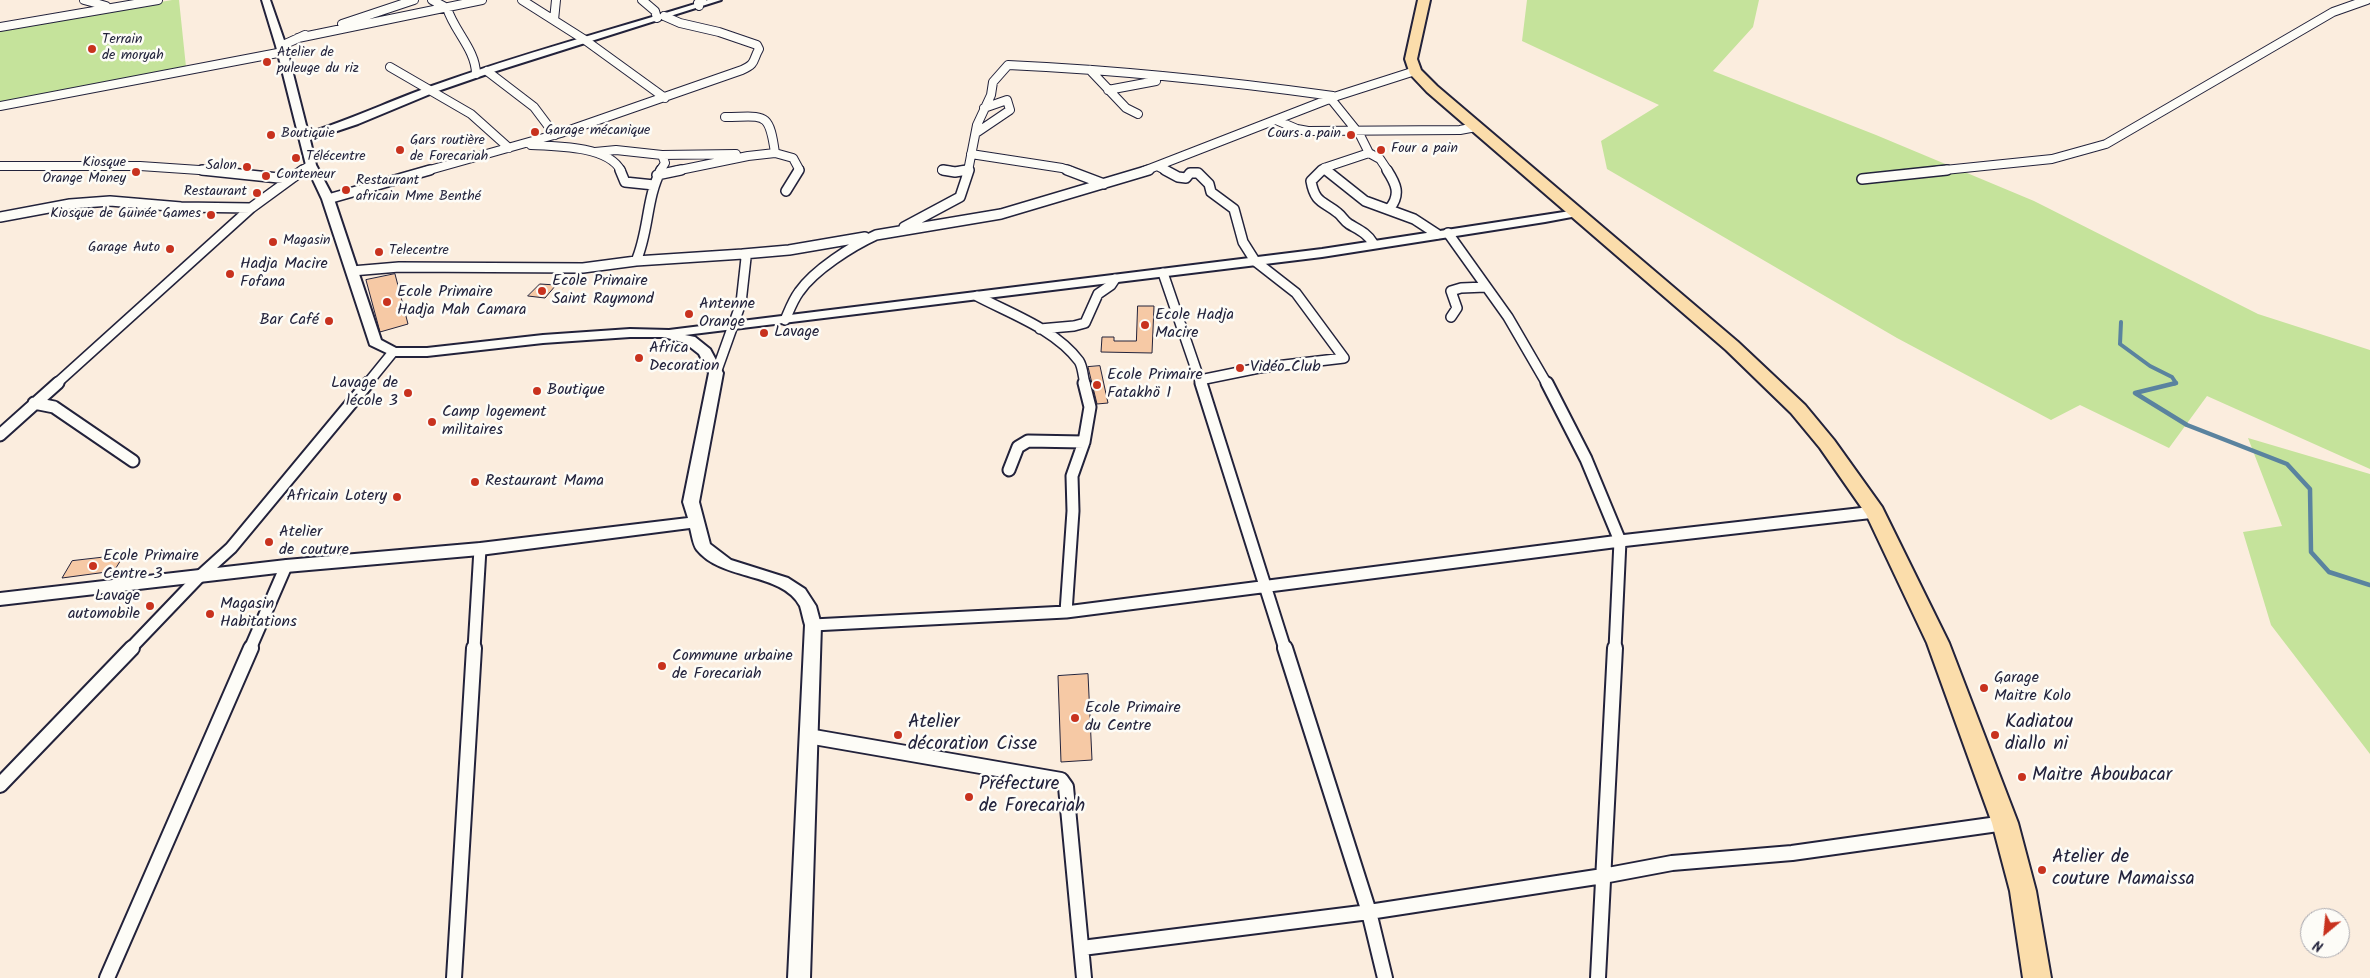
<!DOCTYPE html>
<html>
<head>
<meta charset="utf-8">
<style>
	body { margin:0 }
	#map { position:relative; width:2370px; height:978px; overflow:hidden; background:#fbedde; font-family:Kalam,sans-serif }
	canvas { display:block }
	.north { position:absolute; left:2300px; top:908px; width:50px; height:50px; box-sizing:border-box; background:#fdfcf7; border:1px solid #a5a5ac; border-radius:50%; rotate:208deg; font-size:14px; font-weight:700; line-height:20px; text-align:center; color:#22223b }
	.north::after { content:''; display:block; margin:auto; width:18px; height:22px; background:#c8321e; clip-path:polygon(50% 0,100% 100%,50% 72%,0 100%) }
</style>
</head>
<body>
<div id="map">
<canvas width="2370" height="978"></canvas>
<div class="north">N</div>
</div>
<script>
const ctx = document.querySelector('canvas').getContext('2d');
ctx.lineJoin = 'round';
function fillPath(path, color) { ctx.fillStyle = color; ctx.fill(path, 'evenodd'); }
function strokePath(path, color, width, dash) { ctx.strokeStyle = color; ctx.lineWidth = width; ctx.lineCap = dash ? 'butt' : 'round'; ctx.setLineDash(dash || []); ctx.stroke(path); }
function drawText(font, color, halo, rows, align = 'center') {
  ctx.font = font + ' Kalam,sans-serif'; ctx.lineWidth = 5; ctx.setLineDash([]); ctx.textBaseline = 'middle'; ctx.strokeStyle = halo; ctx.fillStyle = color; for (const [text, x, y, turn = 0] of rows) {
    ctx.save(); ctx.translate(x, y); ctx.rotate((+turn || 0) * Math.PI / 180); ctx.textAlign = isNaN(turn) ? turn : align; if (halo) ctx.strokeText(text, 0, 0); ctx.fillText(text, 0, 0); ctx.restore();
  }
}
fillPath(new Path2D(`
	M172 0H179L186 67 0 103V30Z
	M1527 0H1759L1753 27 1713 71 1876 135 2034 201 2258 314 2370 350V469L2207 396 2169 448 2080 405 2051 420 1897 338 1607 169 1601 141 1659 105 1522 41Z
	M2248 438 2370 474V754L2271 625 2243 532 2282 526Z`), '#c5e39b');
strokePath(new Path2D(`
	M2121 322 2120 344 2150 366 2172 377 2176 383 2172 384`), '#5a839f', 4);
strokePath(new Path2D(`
	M2176 383 2135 393 2187 425 2287 464 2310 489 2311 552 2329 572 2370 585`), '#5a839f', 4.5);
const building = new Path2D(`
	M395 274 408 324 380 332 366 280Z
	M540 284 556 285 545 298 528 296Z
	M1138 306H1154L1152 353 1101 352 1102 337H1114V341H1136Z
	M1100 366 1108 403 1097 404 1088 367Z
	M124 555 114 571 62 578 72 561Z
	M1088 674 1092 760 1061 762 1058 676Z`);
fillPath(building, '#f6c9a5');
strokePath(building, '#22223b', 1);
const minorFar3 = new Path2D(`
	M84 0 106 6
	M432 0 447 8C454 31 476 50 476 74
	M522 0 585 40 665 98
	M642 0 655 11 657 18
	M699 6 698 3 702 0
	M554 20 556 0
	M342 24 414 0
	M0 27 158 0
	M298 38 482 0
	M281 46 305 35
	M390 67 471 114 509 148
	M1090 70 1126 108 1138 114
	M487 71 534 107 555 135
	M1108 90 1156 81
	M1331 99 1360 135 1369 153 1380 159 1388 171
	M0 106 283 52
	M725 117C765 117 769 110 775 153L793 158 799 169 798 171
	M1276 120 1297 129 1308 131 1460 130 1476 127
	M976 133 1010 110 1007 100 984 108
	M531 145C556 146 609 146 621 171
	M595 152 616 150 662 155 665 163 660 171
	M971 154 1062 168 1071 171
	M662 155 736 154
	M0 166H140L214 171
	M1159 167 1167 171
	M1324 168 1327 171
	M942 170 951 171
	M301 171 311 165
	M426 171 561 133 742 70C757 63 752 61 759 49L757 45 719 32 680 23 664 16
	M675 171 748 156 775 153
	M959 171 968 170
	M968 171 977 125 991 95 993 82 1008 65C1117 70 1225 81 1333 96
	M1144 171 1337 96 1415 71
	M1321 171 1324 168 1369 153
	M1935 171 2052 159 2106 144 2333 12 2367 0`);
const minorFar2 = new Path2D(`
	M202 170 288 179
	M620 170 625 182 654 185
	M943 170 955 172 967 170
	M1067 170 1104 184
	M1165 170 1178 177 1186 178 1190 173H1198L1209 184 1211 192 1234 209 1243 242 1255 261 1296 293 1344 358 1259 368 1200 380
	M1322 170 1311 181C1315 204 1324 201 1338 213 1342 216 1344 221 1349 224 1359 230 1367 233 1373 243
	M1326 170 1365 201 1414 219 1437 234
	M1387 170C1396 184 1401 194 1390 208
	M657 175 681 170
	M1862 179 1947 170
	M786 191 799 170
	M328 199 430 170
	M0 217 70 204 110 201 181 207 251 208
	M904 227 960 197 969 170
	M1448 233 1508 317 1547 384
	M636 261C649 232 646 198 661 170
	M352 271 399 267 583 268 636 261 743 254
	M1163 273 1201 384
	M977 296C1011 314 1055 329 1079 361 1083 367 1083 377 1085 384
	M1451 317 1457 308 1451 291 1461 288 1486 287
	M785 320C789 311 793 300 799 292 814 270 852 246 876 235L1001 214 1149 170
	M1040 329 1074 326 1085 323 1098 294 1111 285 1115 279
	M716 373 741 303 746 258 743 254 789 250 865 237
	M56 384 251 208 303 170
	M367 384 393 352`);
const minorFar1 = new Path2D(`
	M1201 383 1285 649
	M1547 383 1586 459 1620 541 1615 649
	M34 403 54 407 133 461
	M0 435 58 383
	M1009 470 1018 447 1028 441 1084 442
	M1066 612 1073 511 1072 476 1084 442 1090 407 1084 383
	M813 625 1066 612 1620 541 1875 512
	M130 649 199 577 231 548 368 383
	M250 649 286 566
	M474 649 480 549`);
const minor = new Path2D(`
	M1285 648 1369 912 1385 978
	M808 736 1061 780 1066 787 1084 978
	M0 785 132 648
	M1082 948 1369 912 1603 876 1672 863 1792 853 2005 823
	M107 978 251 648
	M454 978 474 648
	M1598 978 1615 648`);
const tertiary = new Path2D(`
	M262 0H270L286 46 308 133C349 120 388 102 429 87 520 54 615 29 708 0H721L490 73 435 92 358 124 310 140 316 165 334 199 381 340 396 348H427L543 335 630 329 669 330 1322 249 1577 210 1583 213 1577 216 1545 222 1322 257 685 335 695 337 710 349 723 373 699 502 710 544 731 560 788 578 805 589 816 606 821 625 810 978H788L805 625C803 619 802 612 800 606 782 572 722 581 697 550 693 545 692 535 690 528L480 555 286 572 0 605V593L286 560 480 543 688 518 683 502 709 373 699 354 685 343 664 337H630L543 343 427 356H393L370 345 322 199 306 165 276 46Z`);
const trunk = new Path2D(`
	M1418 0H1430L1417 59 1421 70 1437 86 1738 342 1805 405 1834 440 1882 507 1949 643 2018 823 2036 891 2051 978H2023L2010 891 1992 823 1927 643 1866 514 1820 448 1791 413 1726 350 1427 92 1410 74 1405 59Z`);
strokePath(minorFar3, '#22223b', 10);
strokePath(minorFar2, '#22223b', 12);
strokePath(minorFar1, '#22223b', 15);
strokePath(minor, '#22223b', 18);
strokePath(tertiary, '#22223b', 4);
strokePath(trunk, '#22223b', 4);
strokePath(minorFar3, '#fdfcf7', 8);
strokePath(minorFar2, '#fdfcf7', 9);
strokePath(minorFar1, '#fdfcf7', 11);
strokePath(minor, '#fdfcf7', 14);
fillPath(tertiary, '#fdfcf7');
fillPath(trunk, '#fbddab');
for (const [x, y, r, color] of [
	[92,49,5,"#c8321e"],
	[267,62,5,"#c8321e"],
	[535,132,5,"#c8321e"],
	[271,135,5,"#c8321e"],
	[1351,135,5,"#c8321e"],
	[400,150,5,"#c8321e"],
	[1381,150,5,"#c8321e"],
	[296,158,5,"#c8321e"],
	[247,167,5,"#c8321e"],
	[136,172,5,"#c8321e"],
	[266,176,5,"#c8321e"],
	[346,190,5,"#c8321e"],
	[257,193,5,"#c8321e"],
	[211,215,5,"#c8321e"],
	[273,242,5,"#c8321e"],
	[170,249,5,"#c8321e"],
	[379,252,5,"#c8321e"],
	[230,274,5,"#c8321e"],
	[542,291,5,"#c8321e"],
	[387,302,5,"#c8321e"],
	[689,314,5,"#c8321e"],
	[329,321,5,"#c8321e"],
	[1145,325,5,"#c8321e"],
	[764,333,5,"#c8321e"],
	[639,358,5,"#c8321e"],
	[1240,368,5,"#c8321e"],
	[1097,385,5,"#c8321e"],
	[537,391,5,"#c8321e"],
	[408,393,5,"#c8321e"],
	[432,422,5,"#c8321e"],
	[475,482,5,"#c8321e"],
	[397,497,5,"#c8321e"],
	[269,542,5,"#c8321e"],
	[93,566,5,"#c8321e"],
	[150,606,5,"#c8321e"],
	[210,614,5,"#c8321e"],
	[662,666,5,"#c8321e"],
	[1984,688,5,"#c8321e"],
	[1075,718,5,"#c8321e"],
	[898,735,5,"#c8321e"],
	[1995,735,5,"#c8321e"],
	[2022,777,5,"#c8321e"],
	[969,797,5,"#c8321e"],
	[2042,870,5,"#c8321e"]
]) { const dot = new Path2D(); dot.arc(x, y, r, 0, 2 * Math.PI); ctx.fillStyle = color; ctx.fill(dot); strokePath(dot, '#fdfcf7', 2); }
drawText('14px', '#22223b', '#fdfcf7', [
	["Terrain",102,41],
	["de moryah",102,57],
	["Atelier de",277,54],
	["puleuge du riz",277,70],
	["Garage mécanique",545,132],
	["Boutiquie",281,135],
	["Cours a pain",1341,135,"right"],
	["Gars routière",410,142],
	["de Forecariah",410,158],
	["Four a pain",1391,150],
	["Télécentre",306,158],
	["Kiosque",126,164,"right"],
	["Orange Money",126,180,"right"],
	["Salon",237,167,"right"],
	["Conteneur",276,176],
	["Restaurant",356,182],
	["africain Mme Benthé",356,198],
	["Restaurant",247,193,"right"],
	["Kiosque de Guinée Games",201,215,"right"],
	["Magasin",283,242],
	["Garage Auto",160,249,"right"],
	["Telecentre",389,252]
], 'left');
drawText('16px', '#22223b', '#fdfcf7', [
	["Hadja Macire",240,265],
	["Fofana",240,283],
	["Ecole Primaire",552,282],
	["Saint Raymond",552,300],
	["Ecole Primaire",397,293],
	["Hadja Mah Camara",397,311],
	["Antenne",699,305],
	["Orange",699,323],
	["Ecole Hadja",1155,316],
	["Macire",1155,334],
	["Bar Café",319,321,"right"],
	["Lavage",774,333],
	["Africa",649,349],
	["Decoration",649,367],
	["Vidéo Club",1250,368],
	["Ecole Primaire",1107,376],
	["Fatakhö 1",1107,394],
	["Lavage de",398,384,"right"],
	["lécole 3",398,402,"right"],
	["Boutique",547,391],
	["Camp logement",442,413],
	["militaires",442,431],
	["Restaurant Mama",485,482],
	["Africain Lotery",387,497,"right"],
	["Atelier",279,533],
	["de couture",279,551],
	["Ecole Primaire",103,557],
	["Centre 3",103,575],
	["Lavage",140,597,"right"],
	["automobile",140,615,"right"],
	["Magasin",220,605],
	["Habitations",220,623],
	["Commune urbaine",672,657],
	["de Forecariah",672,675],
	["Garage",1994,679],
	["Maitre Kolo",1994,697],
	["Ecole Primaire",1085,709],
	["du Centre",1085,727]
], 'left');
drawText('19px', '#22223b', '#fdfcf7', [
	["Atelier",908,724],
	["décoration Cisse",908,746],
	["Kadiatou",2005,724],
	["diallo ni",2005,746],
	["Maitre Aboubacar",2032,777],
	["Préfecture",979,786],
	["de Forecariah",979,808],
	["Atelier de",2052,859],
	["couture Mamaissa",2052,881]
], 'left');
</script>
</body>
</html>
